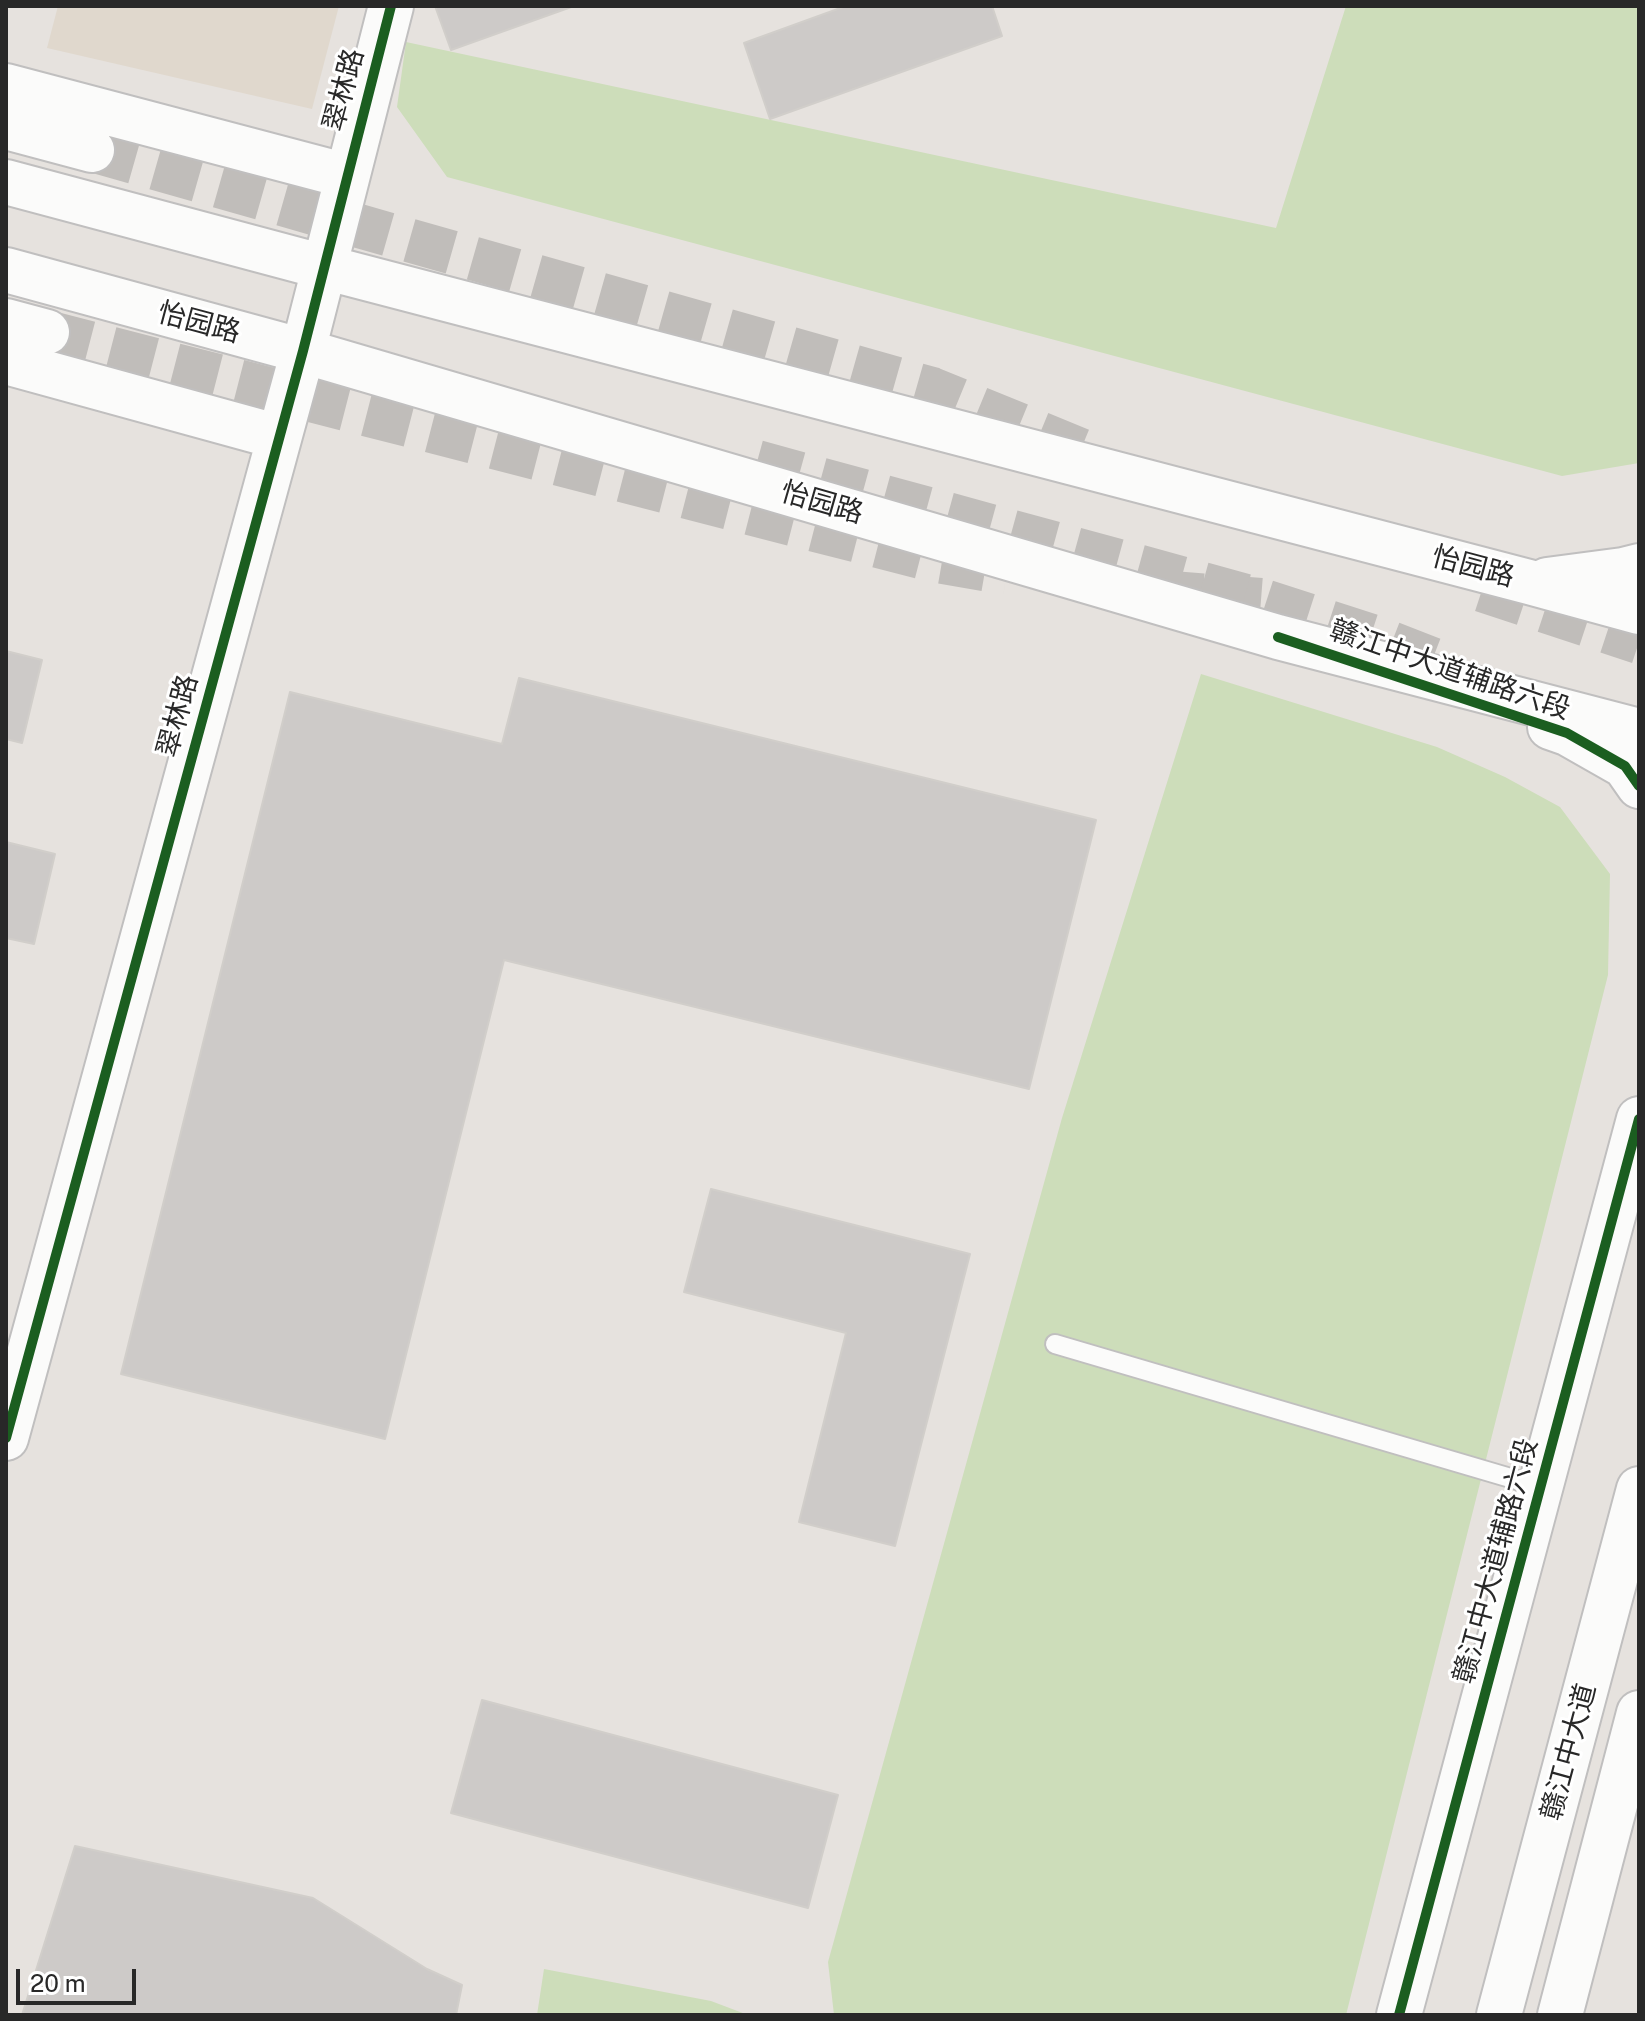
<!DOCTYPE html>
<html>
<head>
<meta charset="utf-8">
<style>
	body { margin:0 }
	#map { position:relative; width:1645px; height:2021px; overflow:hidden; background:#e6e2de; font-family:"Public Sans",sans-serif }
	canvas { display:block }
	.frame { position:absolute; inset:0; border:8px solid #282828; pointer-events:none }
	.scale { position:absolute; left:16px; top:1969px; width:120px; height:36px; box-sizing:border-box; border:4px solid #282828; border-top:0; padding-left:10px; font-size:24px; line-height:28px; white-space:nowrap; color:#282828; -webkit-text-stroke:6px #fff; paint-order:stroke }
</style>
</head>
<body>
<div id="map">
<canvas width="1645" height="2021"></canvas>
<div class="frame"></div>
<div class="scale">20 m</div>
</div>
<script>
const ctx = document.querySelector('canvas').getContext('2d');
ctx.lineJoin = 'round';
function fillPath(path, color) { ctx.fillStyle = color; ctx.fill(path, 'evenodd'); }
function strokePath(path, color, width, dash) { ctx.strokeStyle = color; ctx.lineWidth = width; ctx.lineCap = dash ? 'butt' : 'round'; ctx.setLineDash(dash || []); ctx.stroke(path); }
function drawText(font, color, halo, rows, align = 'center') {
  ctx.font = font + ' "Public Sans","Noto Sans SC",sans-serif'; ctx.lineWidth = 6; ctx.setLineDash([]); ctx.textBaseline = 'middle'; ctx.strokeStyle = halo; ctx.fillStyle = color; for (const [text, x, y, turn = 0] of rows) {
    ctx.save(); ctx.translate(x, y); ctx.rotate((+turn || 0) * Math.PI / 180); ctx.textAlign = isNaN(turn) ? turn : align; if (halo) ctx.strokeText(text, 0, 0); ctx.fillText(text, 0, 0); ctx.restore();
  }
}
fillPath(new Path2D(`
	M58 6H339L312 109 47 48Z`), '#e0d8cd');
fillPath(new Path2D(`
	M1346 6H1639V463L1562 476 447 177 397 107 406 42 1276 228Z
	M1201 674 1437 747 1505 777 1560 807 1610 874 1608 975 1346 2015H834L828 1962 1062 1118Z
	M544 1969 711 2001 748 2015H537Z`), '#cdddba');
const building = new Path2D(`
	M435 6H574L451 50Z
	M846 6H992L1002 36 770 119 744 43Z
	M6 651 42 660 22 743 6 739Z
	M519 678 1096 820 1029 1089 504 960 385 1439 121 1374 290 692 502 744Z
	M6 842 55 854 34 944 6 938Z
	M711 1189 970 1254 895 1546 799 1522 846 1333 684 1292Z
	M482 1700 838 1795 808 1908 451 1813Z
	M75 1846 313 1898 427 1969 462 1985 456 2015H22Z`);
fillPath(building, '#cdcac8');
strokePath(building, '#d1ceca', 2);
strokePath(new Path2D(`
	M92 150 932 389 1083 451
	M47 332 932 560 1007 573
	M1159 592 1261 600`), '#c0bdba', 44, [44, 22]);
strokePath(new Path2D(`
	M757 462 1261 600 1375 637 1450 666
	M1482 590 1639 642`), '#c0bdba', 44, [44, 22]);
const lane = new Path2D(`
	M1055 1344 1541 1487`);
const secondary = new Path2D(`
	M6 86 347 176
	M6 127 92 150
	M6 182 324 267 1529 582 1639 612
	M6 270 303 351 1278 637 1639 731
	M6 321 47 332
	M6 362 279 437
	M1547 580 1623 570 1639 566
	M1550 727 1567 733 1625 766 1639 786
	M6 1438 303 351 391 6
	M1399 2015 1639 1119
	M1499 2015 1639 1489
	M1560 2015 1639 1713`);
strokePath(lane, '#c0bfbf', 22);
strokePath(secondary, '#c0bfbf', 48);
strokePath(lane, '#fbfbfa', 18);
strokePath(secondary, '#fbfbfa', 44);
strokePath(new Path2D(`
	M1278 637 1567 733 1625 766 1639 786
	M6 1438 303 351 391 6
	M1399 2015 1639 1119`), '#1b5e20', 10);
drawText('28px', '#282828', '#fff', [
	["翠林路",344,90,-75],
	["怡园路",199,323,15],
	["怡园路",822,503,16],
	["怡园路",1473,567,15],
	["赣江中大道辅路六段",1450,670,19],
	["翠林路",178,716,-75],
	["赣江中大道辅路六段",1496,1561,-75],
	["赣江中大道",1569,1752,-75]
]);
</script>
</body>
</html>
